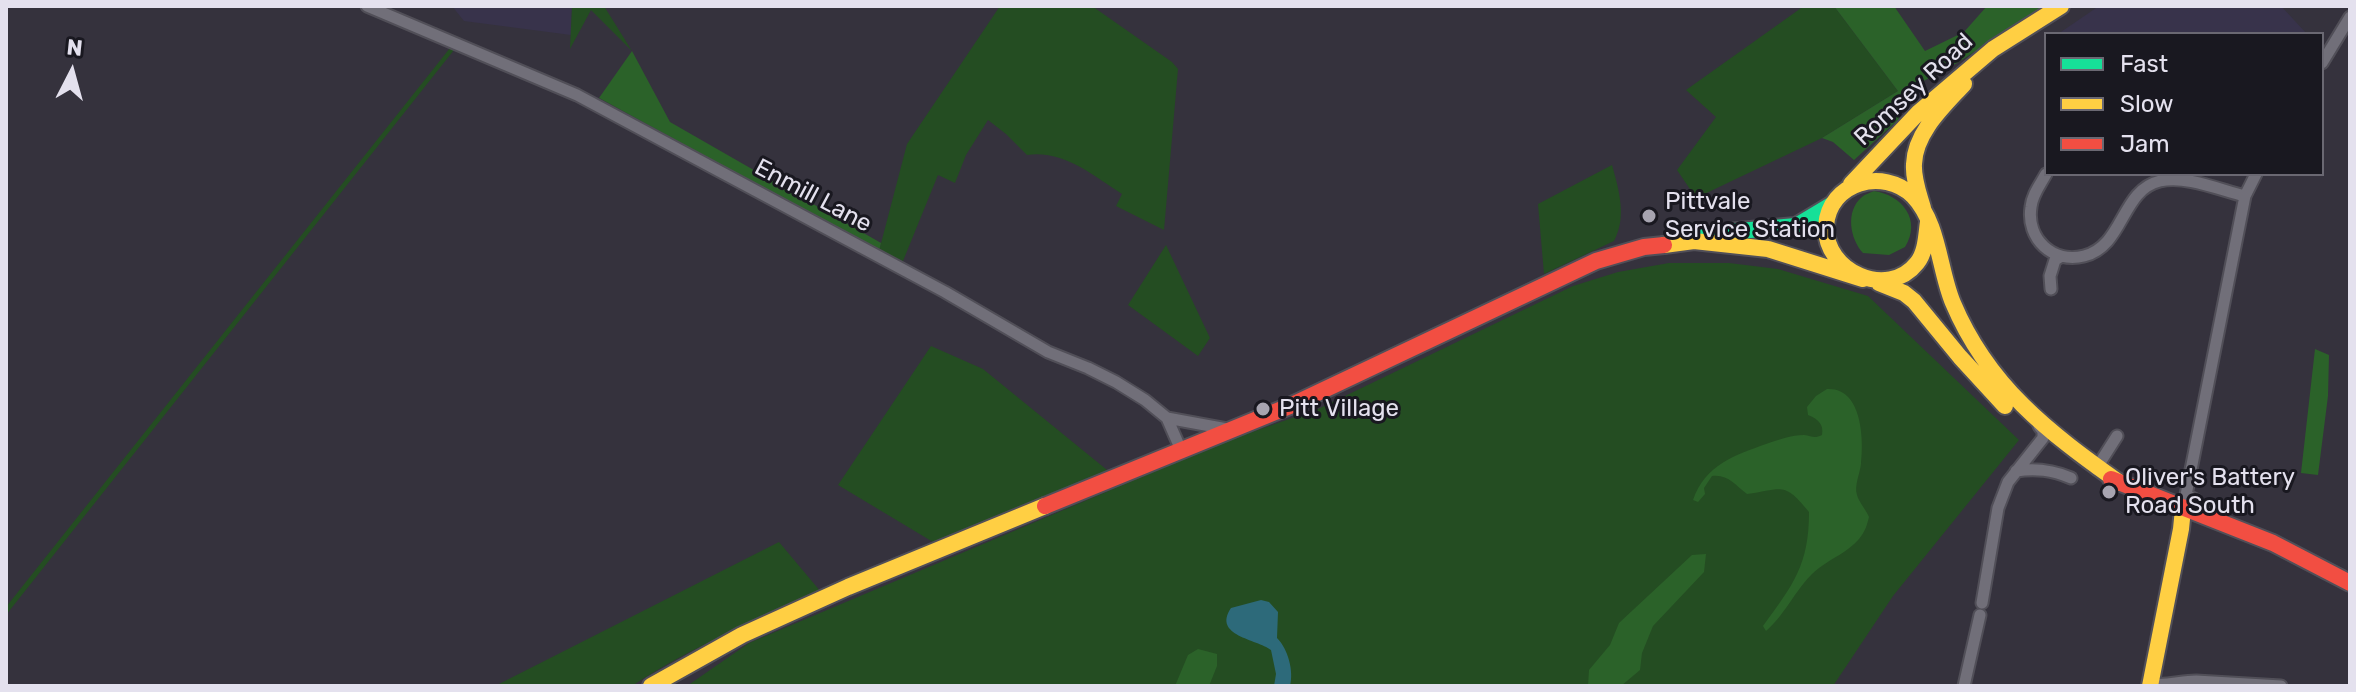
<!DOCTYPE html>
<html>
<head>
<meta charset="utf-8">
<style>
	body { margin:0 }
	#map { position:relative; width:2356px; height:692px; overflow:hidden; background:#35323d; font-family:Rubik,sans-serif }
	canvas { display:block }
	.frame { position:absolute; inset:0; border:8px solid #e4e1ee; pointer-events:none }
	.legend { position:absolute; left:2044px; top:32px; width:280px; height:144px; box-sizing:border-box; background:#191820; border:2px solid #6a6872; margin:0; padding:10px 14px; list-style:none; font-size:24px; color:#e4e1ee }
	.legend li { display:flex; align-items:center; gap:16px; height:40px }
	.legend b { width:40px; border:2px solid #6a6872 }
	.north { position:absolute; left:32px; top:32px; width:80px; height:80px; -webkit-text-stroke:6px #191820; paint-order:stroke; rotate:6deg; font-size:22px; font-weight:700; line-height:32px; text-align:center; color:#e4e1ee }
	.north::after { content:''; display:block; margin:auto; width:28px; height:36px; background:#e4e1ee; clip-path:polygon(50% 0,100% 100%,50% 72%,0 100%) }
</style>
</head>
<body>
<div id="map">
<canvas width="2356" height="692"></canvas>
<div class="frame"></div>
<ul class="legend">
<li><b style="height:10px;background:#16e098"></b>Fast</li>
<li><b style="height:10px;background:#ffcf43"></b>Slow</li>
<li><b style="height:10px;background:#f24e42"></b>Jam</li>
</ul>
<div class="north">N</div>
</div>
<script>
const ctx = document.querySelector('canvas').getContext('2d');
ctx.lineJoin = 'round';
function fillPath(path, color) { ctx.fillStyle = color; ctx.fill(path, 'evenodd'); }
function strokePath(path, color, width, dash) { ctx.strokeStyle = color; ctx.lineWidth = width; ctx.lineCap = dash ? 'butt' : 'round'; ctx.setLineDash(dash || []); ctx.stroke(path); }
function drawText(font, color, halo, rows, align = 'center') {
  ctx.font = font + ' Rubik,sans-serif'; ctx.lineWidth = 6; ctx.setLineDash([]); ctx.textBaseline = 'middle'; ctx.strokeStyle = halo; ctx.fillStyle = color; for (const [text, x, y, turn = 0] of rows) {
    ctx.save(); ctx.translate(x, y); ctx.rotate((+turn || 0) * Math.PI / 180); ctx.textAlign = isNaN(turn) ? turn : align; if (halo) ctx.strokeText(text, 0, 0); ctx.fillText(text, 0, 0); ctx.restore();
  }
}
fillPath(new Path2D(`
	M452 6H572L571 35 464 21Z
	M2099 6H2281L2307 34H2058Z`), '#38334b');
fillPath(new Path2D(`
	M572 6H604L632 51 591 10 570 49Z
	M1000 6H1092L1172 62 1178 69 1164 230 1116 206 1122 194C1092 175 1064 150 1027 155L1006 134 988 120 966 155 955 183 938 175 903 261 879 251 907 144Z
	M1804 6H1834L1898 91 1822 138 1696 198 1677 170 1716 117 1686 90Z
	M450 48 454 50 6 615V607Z
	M1612 165C1619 190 1627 217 1614 241L1544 274 1538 204Z
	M1166 245 1210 338 1198 356 1128 305Z
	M1669 263H1729L1778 269 1868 296 2019 440 1893 596 1833 686H687L749 643 1229 440 1318 409 1573 286 1618 272Z
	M931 346 983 369 1112 474 933 542 838 485Z
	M779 542 821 592C758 620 690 647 632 686H495Z`), '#244d22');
fillPath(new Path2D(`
	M1834 6H1894L1925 51 1964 32 1987 6H2046L1957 63 1920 83 1904 105 1898 120 1854 160 1833 142 1822 138 1898 91Z
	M632 51 670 122 881 243 879 251 599 98Z
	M1874 191C1902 195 1922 220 1905 247L1889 255 1863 253C1850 239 1845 211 1862 197 1865 194 1870 193 1874 191Z
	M2315 349 2329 355 2328 396 2318 475 2301 473Z
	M1827 389C1862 387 1864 439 1861 464 1860 473 1854 486 1857 495 1859 502 1866 510 1869 517 1867 525 1865 532 1859 539 1848 552 1832 558 1819 568 1797 585 1787 613 1766 631L1763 626C1793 585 1809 565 1809 512 1784 481 1783 489 1747 494 1735 485 1728 474 1712 476L1704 488 1705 494 1698 502 1693 500C1705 465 1735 455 1766 444 1777 440 1792 435 1804 435 1812 436 1814 439 1822 435 1824 424 1818 419 1808 415L1807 407 1816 396Z
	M1706 554 1704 572 1653 626 1642 653 1640 670 1621 686H1588L1589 670 1610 645 1619 623 1692 555Z
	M1198 649 1217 654V666L1209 686H1175L1188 655Z`), '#2b6229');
fillPath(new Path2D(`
	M1261 600 1269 602 1278 612 1277 638C1288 649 1294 671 1290 686H1274L1276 674 1271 650C1257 639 1212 636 1231 608Z`), '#2d6a7a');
const street = new Path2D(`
	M367 6 577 95 945 292 1048 352 1088 368 1116 382 1145 400 1167 418 1227 429
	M2322 63 2350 17
	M2046 174C2040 185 2032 195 2031 207 2026 239 2053 264 2084 256 2124 246 2121 190 2160 181 2186 175 2220 190 2245 196
	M2051 289 2050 276 2055 260 2060 257
	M1167 418 1181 450
	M2096 469 2117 436
	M2016 471C2036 468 2052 470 2071 478
	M2196 500 2186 495 2245 196 2256 174
	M1982 603 1998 508 2008 482 2043 438V431L2039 426
	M2151 684C2169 686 2180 681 2196 681L2281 686
	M1964 686 1980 615`);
const fast = new Path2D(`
	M1704 237 1716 233 1796 226 1831 205`);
const slow = new Path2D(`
	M1851 184 1919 112 1993 49 2061 6
	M1923 208C1919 194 1913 179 1914 164 1915 132 1944 106 1964 84
	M1928 222C1926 235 1926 252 1917 263 1888 300 1824 272 1826 226 1829 182 1883 167 1913 196 1939 223 1939 270 1953 303 1988 386 2048 432 2120 483
	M1664 245 1694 241 1768 249 1863 279
	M1879 283 1904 293 1914 301 1960 357 2005 406
	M651 686 742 635 848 587 1045 506
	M2150 686 2181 529 2183 509`);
const jam = new Path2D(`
	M2111 479 2273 543 2350 583
	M1045 506 1292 405 1596 261 1644 247 1664 245`);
strokePath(street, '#514f58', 15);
strokePath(fast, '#514f58', 20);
strokePath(slow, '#514f58', 20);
strokePath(jam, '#514f58', 20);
strokePath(street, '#716f79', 11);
strokePath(fast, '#16e098', 16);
strokePath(slow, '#ffcf43', 16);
strokePath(jam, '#f24e42', 16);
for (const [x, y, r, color] of [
	[1649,216,8,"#a7a4b0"],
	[1263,409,8,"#a7a4b0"],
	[2109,492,8,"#a7a4b0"]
]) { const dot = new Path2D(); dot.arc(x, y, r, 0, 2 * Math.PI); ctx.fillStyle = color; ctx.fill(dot); strokePath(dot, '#191820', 3); }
drawText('24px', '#e4e1ee', '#191820', [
	["Romsey Road",1914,90,-43],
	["Enmill Lane",813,196,28]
]);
drawText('24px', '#e4e1ee', '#191820', [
	["Pittvale",1665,202],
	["Service Station",1665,230],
	["Pitt Village",1279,409],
	["Oliver's Battery",2125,478],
	["Road South",2125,506]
], 'left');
</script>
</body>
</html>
